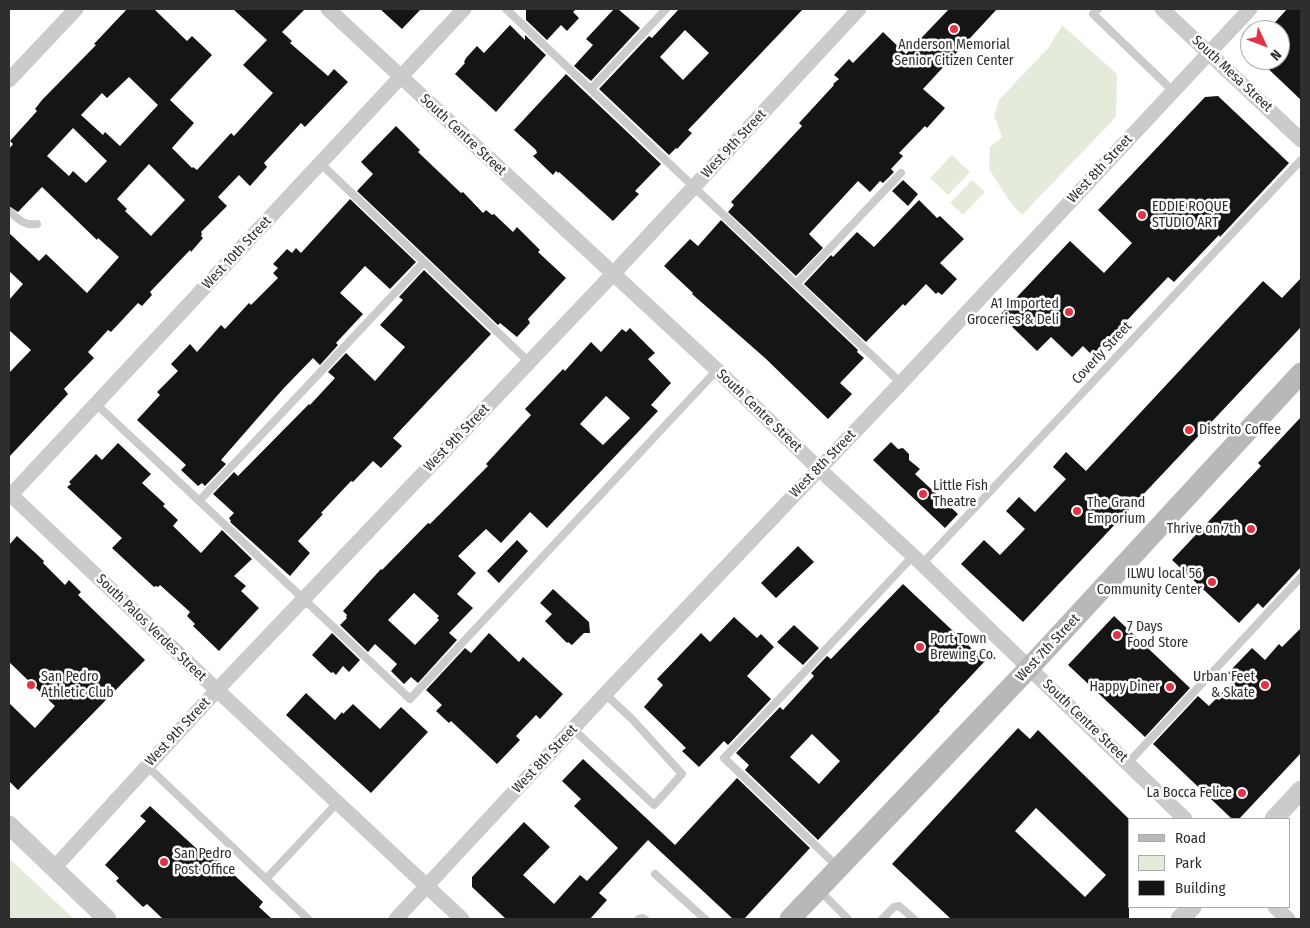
<!DOCTYPE html>
<html>
<head>
<meta charset="utf-8">
<style>
	body { margin:0 }
	#map { position:relative; width:1310px; height:928px; overflow:hidden; background:#fff; font-family:"Fira Sans Condensed",sans-serif }
	canvas { display:block }
	.frame { position:absolute; inset:0; border:10px solid #2e2e2e; pointer-events:none }
	.legend { position:absolute; left:1128px; top:818px; width:162px; height:90px; box-sizing:border-box; background:#fff; border:1px solid #ababab; margin:0; padding:6px 9px; list-style:none; font-size:15px; color:#2e2e2e }
	.legend li { display:flex; align-items:center; gap:10px; height:25px }
	.legend b { width:25px; border:1px solid #ababab }
	.north { position:absolute; left:1240px; top:20px; width:50px; height:50px; box-sizing:border-box; background:#fff; border:1px solid #ababab; border-radius:50%; rotate:133deg; font-size:14px; font-weight:700; line-height:20px; text-align:center; color:#2e2e2e }
	.north::after { content:''; display:block; margin:auto; width:18px; height:22px; background:#e33243; clip-path:polygon(50% 0,100% 100%,50% 72%,0 100%) }
</style>
</head>
<body>
<div id="map">
<canvas width="1310" height="928"></canvas>
<div class="frame"></div>
<ul class="legend">
<li><b style="height:6px;background:#b8b8b8"></b>Road</li>
<li><b style="height:14px;background:#e4ebdb"></b>Park</li>
<li><b style="height:14px;background:#151515"></b>Building</li>
</ul>
<div class="north">N</div>
</div>
<script>
const ctx = document.querySelector('canvas').getContext('2d');
ctx.lineJoin = 'round';
function fillPath(path, color) { ctx.fillStyle = color; ctx.fill(path, 'evenodd'); }
function strokePath(path, color, width, dash) { ctx.strokeStyle = color; ctx.lineWidth = width; ctx.lineCap = dash ? 'butt' : 'round'; ctx.setLineDash(dash || []); ctx.stroke(path); }
function drawText(font, color, halo, rows, align = 'center') {
  ctx.font = font + ' "Fira Sans Condensed",sans-serif'; ctx.lineWidth = 5; ctx.setLineDash([]); ctx.textBaseline = 'middle'; ctx.strokeStyle = halo; ctx.fillStyle = color; for (const [text, x, y, turn = 0] of rows) {
    ctx.save(); ctx.translate(x, y); ctx.rotate((+turn || 0) * Math.PI / 180); ctx.textAlign = isNaN(turn) ? turn : align; if (halo) ctx.strokeText(text, 0, 0); ctx.fillText(text, 0, 0); ctx.restore();
  }
}
fillPath(new Path2D(`
	M1062 25 1117 74 1116 117 1022 215 1010 202 989 169 990 147 1002 137 994 115 999 100 1049 47Z
	M952 155 970 172 948 195 930 178Z
	M972 180 985 192 963 215 950 203Z
	M9 858 74 919H9Z`), '#e4ebdb');
fillPath(new Path2D(`
	M127 9H154L187 41 192 36 212 55 170 100 194 123 172 148 192 168 193 167 197 170 231 133 234 136 273 93 243 65 267 40 233 9H305L282 32 292 41 290 43 328 76 334 69 348 82 305 127 301 123 264 163 267 167 250 186 239 175 218 197 227 206 201 232 202 234 201 236 203 238 191 252 190 250 150 292 152 295 142 306 138 303 111 332 108 330 88 352 94 358 64 389 68 394 9 457V373L31 350 9 330V300L23 284 9 271V233L39 261 46 254 87 293 119 257 98 238 97 240 42 187 18 212 9 206V149L13 144 10 141 37 111 35 109 42 100 96 45 94 44ZM129 77 158 105 120 146 105 132 103 135 81 115 102 93 107 98ZM73 128 107 161 86 183 73 171 69 176 47 156ZM149 164 185 200 151 236 125 211 127 209 117 199Z
	M380 9H421L402 29Z
	M526 9H576L573 12 579 18 567 31 561 25 547 40 526 20Z
	M614 9H618L640 28 591 81 574 66 593 45 586 39Z
	M679 9H803L688 130 692 133 677 149 676 148 669 155 599 89 649 36 652 38ZM685 30 709 53 683 80 660 57Z
	M949 9H997L923 89 945 108 927 128 925 126 899 153 903 156 891 169 894 172 883 183 880 181 870 192 858 181 809 234 823 248 796 276 728 212 734 205 731 202 802 126 799 123 834 85 833 84 839 79 834 75 849 59 853 63 883 32 906 54Z
	M1287 9H1301V100L1259 60H1280V30H1268Z
	M510 25 525 40V35L546 55 496 112 455 74 465 63 464 62 466 58 477 46 484 53Z
	M566 74 661 164 635 191 639 194 613 221 559 172 558 173 556 171 553 175 533 156 537 153 536 150 514 130Z
	M1218 96 1289 163 1220 237 1219 235 1174 282 1168 277 1116 332 1118 334 1095 358 1083 346 1072 357 1051 337 1037 351 1000 315 1070 241 1104 273 1132 243 1098 210 1205 97Z
	M396 126 420 150 418 152 461 193 463 192 483 213 486 210 492 215 494 214 513 232 517 227 540 250 538 252 566 278 528 319 530 323 517 337 500 323 498 325 357 191 373 174 361 162Z
	M903 180 918 194 908 206 892 191Z
	M350 199 416 262 390 289 365 266 340 293 363 314 336 343 338 345 320 365 313 358 283 389 221 460 226 464 205 486 202 483 198 486 181 470 186 465 137 420 160 395 157 392 178 371 171 364 190 344 197 352 221 325 225 329 249 303 251 305 278 278 273 273 278 268 273 264 287 249 292 253 296 248 301 253Z
	M919 200 937 218 940 216 964 239 940 263 957 279 942 295 938 292 936 294 926 284 905 306 903 304 866 342 804 284 831 255 833 257 857 232 874 247Z
	M721 220 858 350 857 352 864 358 840 383 852 394 828 419 765 358 692 294 693 293 664 266 690 239 698 246Z
	M424 270 491 334 393 438 402 446 381 468 373 461 353 482 351 481 321 513 323 514 298 541 310 553 290 576 230 522 231 521 229 518 234 513 213 494 234 472 238 476 309 404 310 405 335 378 328 372 346 353 375 381 405 347 380 325 403 300 399 297Z
	M1301 278V327L1023 622 961 564 984 540 1000 555 1025 529 1006 511 1019 497 1035 512 1066 479 1053 467 1066 452 1086 471 1263 281 1282 298Z
	M630 328 655 353 648 359 671 383 651 405 658 411 547 528 530 512 501 543 486 529 458 556 476 573 457 594 473 608 449 633 457 640 418 683 411 677 404 684 391 671 397 664 375 644 368 652 340 625 347 618 346 617 347 615 343 611 381 569 382 570 428 523 430 524 488 466 486 464 531 415 525 409 563 369 565 371 591 342 601 352 622 329 626 332ZM606 396 630 418 603 445 580 424ZM414 593 439 616 437 618 439 620 415 645 388 620Z
	M1301 417V567L1263 608 1258 603 1239 623 1172 560 1261 466 1258 463Z
	M891 442 898 449 903 448 909 454V460L920 469 915 474 958 514 945 528 873 460Z
	M118 443 151 474 142 483 165 504 163 506 178 520 173 526 201 553 222 530 252 559 234 576 246 586 241 591 259 608 219 651 193 626 195 624 187 616 190 612 160 585 158 587 156 586 154 587 112 548 122 538 67 487 71 484 69 482 96 454 102 460Z
	M17 536 44 561 43 563 65 585 69 580 81 592 78 595 145 660 18 790 9 781V703L35 728 55 706 9 662V545Z
	M517 540 528 551 499 583 487 571Z
	M798 546 814 562 776 598 761 583Z
	M903 584 985 661 939 710 940 711 818 840 745 770 749 765 736 753 780 707 783 710 814 676 811 673 827 656 831 659ZM812 734 840 761 819 784 790 757Z
	M553 589 589 622 590 633H584L572 645 568 642 567 643 545 621 552 614 540 603Z
	M1114 616 1190 688 1145 737 1068 665Z
	M734 617 757 638 761 634 774 647 747 676 771 699 728 745 724 741 699 767 682 751 686 748 644 707 663 685 657 679 701 633 710 642Z
	M794 625 819 648 803 665 777 642Z
	M1301 628V753L1239 819H1232L1153 744 1198 696 1209 706 1235 679 1228 673 1252 648 1265 660 1279 644 1282 647Z
	M332 633 360 660 349 672 343 666 336 675 333 672 331 673 312 655Z
	M489 633 519 662 523 657 563 694 540 719 536 715 516 736 520 740 497 764 451 721 449 723 436 711 442 705 426 690 465 648 471 653Z
	M306 693 335 720 342 712 343 714 353 704 380 729 401 707 428 732 371 793 286 715Z
	M1018 728 1030 739 1038 730 1129 819V919H951L892 864ZM1036 808 1106 875 1085 897 1015 831Z
	M583 759 675 845 737 778 810 848 744 919H733L648 840 599 893 607 900 590 919H506L472 887V877L524 822 550 847 523 875 554 904 580 875 587 881 618 848 574 806 581 799 562 781Z
	M150 806 209 860 213 855 263 902 259 907 272 919H163L147 904 143 907 116 881 119 878 105 865 146 821 140 816Z`), '#151515');
strokePath(new Path2D(`
	M506 9 901 383
	M1098 9 1093 14 1173 91
	M591 89 666 9
	M320 163 529 362
	M9 211C18 219 24 226 37 224
	M796 284 901 173
	M96 404 410 699 717 370
	M199 501 424 262
	M922 564 1301 160
	M573 729 652 803 654 805 656 803 682 774 632 719 605 694
	M1128 763 1301 577
	M147 766 308 919
	M837 866 724 758 913 556
	M655 874 705 919
	M266 879 337 803
	M820 891 848 919
	M639 919 643 918 645 919
	M882 919 894 907 899 906 914 919`), '#cbcbcb', 8);
strokePath(new Path2D(`
	M328 9 717 370 819 469 922 564 1185 819
	M1162 9 1301 140
	M9 80 76 9
	M9 493 217 690 462 919
	M9 497 464 9
	M54 868 217 690 613 274 859 9
	M1275 907 1288 919
	M396 919 605 694 901 383 1250 9`), '#cbcbcb', 15);
strokePath(new Path2D(`
	M1274 819 1301 790
	M9 825 107 919
	M1180 919 1192 907`), '#cbcbcb', 19);
strokePath(new Path2D(`
	M790 919 1029 668 1301 373`), '#b8b8b8', 21);
for (const [x, y, r, color] of [
	[954,29,5,"#e33243"],
	[1142,215,5,"#e33243"],
	[1069,312,5,"#e33243"],
	[1189,430,5,"#e33243"],
	[923,494,5,"#e33243"],
	[1077,511,5,"#e33243"],
	[1251,529,5,"#e33243"],
	[1212,582,5,"#e33243"],
	[1117,635,5,"#e33243"],
	[920,647,5,"#e33243"],
	[31,685,5,"#e33243"],
	[1265,685,5,"#e33243"],
	[1170,687,5,"#e33243"],
	[1242,793,5,"#e33243"],
	[164,862,5,"#e33243"]
]) { const dot = new Path2D(); dot.arc(x, y, r, 0, 2 * Math.PI); ctx.fillStyle = color; ctx.fill(dot); strokePath(dot, '#fff', 2); }
drawText('14px', '#2e2e2e', '#fff', [
	["Anderson Memorial",954,45,"center"],
	["Senior Citizen Center",954,61,"center"],
	["EDDIE ROQUE",1152,207],
	["STUDIO ART",1152,223],
	["A1 Imported",1059,304,"right"],
	["Groceries & Deli",1059,320,"right"],
	["Distrito Coffee",1199,430],
	["Little Fish",933,486],
	["Theatre",933,502],
	["The Grand",1087,503],
	["Emporium",1087,519],
	["Thrive on 7th",1241,529,"right"],
	["ILWU local 56",1202,574,"right"],
	["Community Center",1202,590,"right"],
	["7 Days",1127,627],
	["Food Store",1127,643],
	["Port Town",930,639],
	["Brewing Co.",930,655],
	["San Pedro",41,677],
	["Athletic Club",41,693],
	["Urban Feet",1255,677,"right"],
	["& Skate",1255,693,"right"],
	["Happy Diner",1160,687,"right"],
	["La Bocca Felice",1232,793,"right"],
	["San Pedro",174,854],
	["Post Office",174,870]
], 'left');
drawText('14px', '#2e2e2e', '#fff', [
	["South Mesa Street",1232,74,43],
	["South Centre Street",463,135,43],
	["West 9th Street",734,144,-47],
	["West 8th Street",1100,169,-47],
	["West 10th Street",237,253,-47],
	["Coverly Street",1102,353,-47],
	["South Centre Street",759,411,44],
	["West 9th Street",457,438,-46],
	["West 8th Street",823,464,-46],
	["South Palos Verdes Street",151,628,44],
	["West 7th Street",1048,648,-47],
	["South Centre Street",1085,721,44],
	["West 9th Street",178,732,-47],
	["West 8th Street",545,759,-47]
]);
</script>
</body>
</html>
